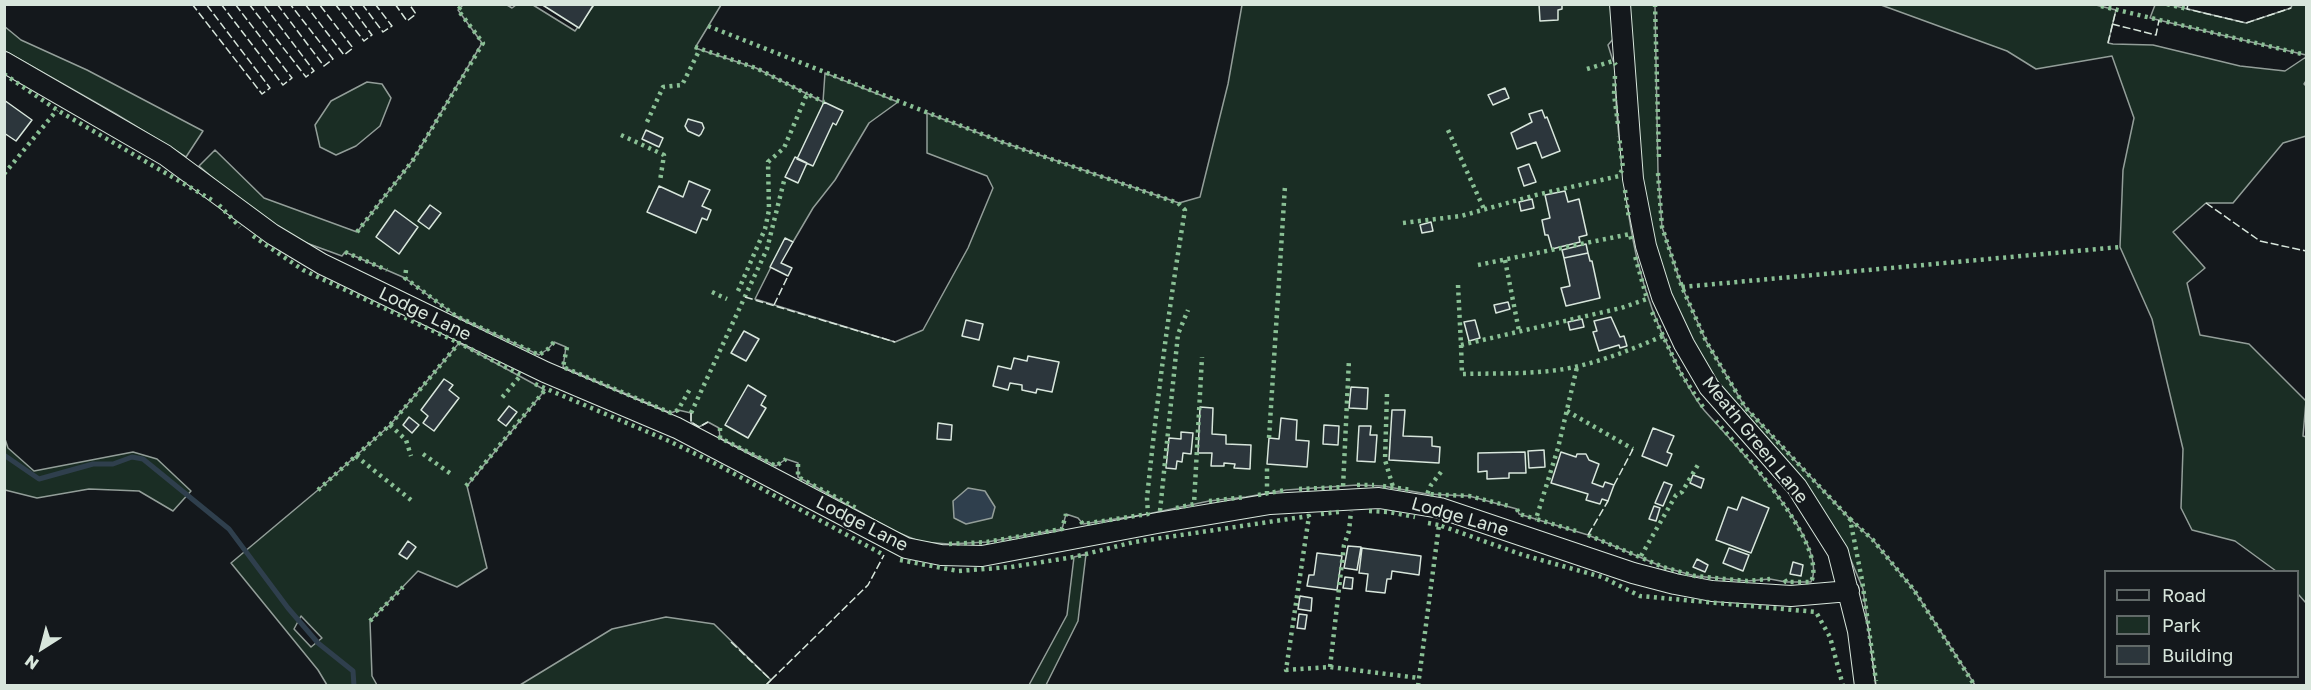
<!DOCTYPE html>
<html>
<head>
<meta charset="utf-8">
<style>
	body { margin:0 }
	#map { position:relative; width:2311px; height:690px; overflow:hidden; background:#14181c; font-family:"Golos Text",sans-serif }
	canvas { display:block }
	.frame { position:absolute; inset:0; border:6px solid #d8e6dc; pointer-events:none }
	.legend { position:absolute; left:2104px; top:570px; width:195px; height:108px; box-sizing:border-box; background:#14181c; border:2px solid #626a69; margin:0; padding:8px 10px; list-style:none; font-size:18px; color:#d8e6dc }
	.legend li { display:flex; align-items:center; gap:12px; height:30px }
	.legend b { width:30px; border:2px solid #626a69 }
	.north { position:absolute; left:12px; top:618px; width:60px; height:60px; -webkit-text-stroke:4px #14181c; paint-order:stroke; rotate:216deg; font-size:16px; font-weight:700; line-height:24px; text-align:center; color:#d8e6dc }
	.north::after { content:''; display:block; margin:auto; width:21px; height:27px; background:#d8e6dc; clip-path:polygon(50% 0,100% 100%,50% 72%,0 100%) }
</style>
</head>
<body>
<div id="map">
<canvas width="2311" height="690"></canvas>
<div class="frame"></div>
<ul class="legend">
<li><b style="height:8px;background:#14181c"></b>Road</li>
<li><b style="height:16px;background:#1a2d24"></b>Park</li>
<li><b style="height:16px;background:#2c363c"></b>Building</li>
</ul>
<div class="north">N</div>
</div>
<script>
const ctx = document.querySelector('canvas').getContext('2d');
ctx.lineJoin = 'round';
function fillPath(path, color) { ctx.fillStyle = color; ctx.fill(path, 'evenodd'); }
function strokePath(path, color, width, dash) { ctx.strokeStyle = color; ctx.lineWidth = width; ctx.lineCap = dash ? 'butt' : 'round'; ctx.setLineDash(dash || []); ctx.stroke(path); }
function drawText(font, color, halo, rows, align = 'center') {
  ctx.font = font + ' "Golos Text",sans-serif'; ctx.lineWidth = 4.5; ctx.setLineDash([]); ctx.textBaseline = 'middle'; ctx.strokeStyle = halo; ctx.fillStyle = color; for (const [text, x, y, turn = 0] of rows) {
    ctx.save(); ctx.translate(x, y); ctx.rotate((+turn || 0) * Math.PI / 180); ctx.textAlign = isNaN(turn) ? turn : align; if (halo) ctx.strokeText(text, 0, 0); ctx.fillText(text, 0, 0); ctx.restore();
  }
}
const green = new Path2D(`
	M2167 4 2246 23 2291 8 2292 5H2306V55L2150 18 2155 5Z
	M463 5H507L512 8 516 5H533L575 31 594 5H721L695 48 756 68 823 102 825 73 898 102 869 123 835 180 813 208 793 242 785 239 755 299 895 342 923 330 968 248 993 188 987 176 927 153V113L1002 142 1179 203 1200 197 1228 84 1242 5H1611L1614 38 1608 45 1613 61 1616 63C1614 97 1618 129 1622 163 1630 236 1639 288 1672 355 1681 373 1691 394 1704 410 1730 440 1831 541 1811 582H1786L1770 579 1747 581 1695 576 1663 567 1588 535 1519 514 1517 509 1469 496 1427 494 1383 486 1357 485 1286 490 1246 497 1209 501 1148 514 1083 524 1078 518 1066 514 1062 529 987 542 949 544 921 542 894 531 798 477V463L786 459 776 466 720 438 719 428 708 422 699 427 691 422V413L678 410 671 413 563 367 566 347 554 342 548 349 539 355 456 316 405 278 345 252 342 256 301 241 256 215 199 166 215 150 264 198 357 232 413 160 482 43 458 10Z
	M1628 5H1655L1658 173 1662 227 1682 287 1706 341 1745 407 1850 519 1873 540 1914 590 1975 685H1876L1863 589 1845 546 1708 376 1660 271 1647 213 1636 140Z
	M1881 5H2096L2116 10 2108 43 2113 44 2153 45 2240 66 2285 71 2306 57V81L2304 84 2306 86V136L2283 143 2233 203H2206L2173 232 2205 268 2187 283 2200 335 2249 344 2306 401 2303 436 2306 437V603L2298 594V572L2276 571 2235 541 2192 530 2181 508 2183 449 2152 319 2120 247 2123 170 2134 118 2112 56 2036 69 2007 51Z
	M4 26 21 40 87 70 203 131 186 157 116 114 5 51Z
	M367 82 382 84 391 98 380 126 356 146 336 155 320 147 315 125 331 101Z
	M459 343 545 390 467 486 487 568 457 587 418 571 370 621 372 676 377 685H327L318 670 231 563 318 490 390 425ZM301 616 322 638 311 647 294 629Z
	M5 439 8 448 34 471 133 452 157 459 191 491 173 511 139 491 89 489 37 498 5 490Z
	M1086 554 1078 621 1046 685H1029L1067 615 1074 557Z
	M666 617 714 624 771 680 765 686 520 685 612 629Z`);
fillPath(green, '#1a2d24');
strokePath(green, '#939e99', 1.5);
const water = new Path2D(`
	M968 488 985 491 995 507 992 518 966 524 954 518 953 501Z`);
fillPath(water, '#2f3f4d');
strokePath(water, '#939e99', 1.5);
strokePath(new Path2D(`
	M4 455 39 479 93 464H113L132 457 143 459 229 529 288 608 318 643 353 671 354 686`), '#2f3f4d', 5);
const building = new Path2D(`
	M541 4H594L579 28Z
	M1539 4H1562V9L1558 10V20L1540 21Z
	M1505 88 1509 98 1493 105 1488 95Z
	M4 100 32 120 16 141 4 133Z
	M824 102 843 111 836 125 833 123 813 166 797 159Z
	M1542 110 1545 118 1547 117 1560 151 1542 158 1536 142 1517 149 1511 133 1532 122 1529 114Z
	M688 119 702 123 704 128 701 134 699 136 688 131 685 126Z
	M646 130 663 138 659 147 642 139Z
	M795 157 807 163 798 183 785 177Z
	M1529 164 1536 182 1524 186 1518 168Z
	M689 181 710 190 702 206 711 210 707 220 702 218 696 233 647 212 659 186 683 197Z
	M1565 191 1568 202 1579 199 1587 235 1579 237 1580 242 1552 249 1548 235H1545L1542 220 1550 218 1545 195Z
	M1532 199 1534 208 1521 211 1519 202Z
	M430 205 441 213 429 229 418 221Z
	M395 210 418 227 399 254 376 237Z
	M1431 222 1433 231 1422 233 1420 225Z
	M785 238 793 242 781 263 792 268 788 276 770 267Z
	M1586 244 1588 253 1564 258 1562 250Z
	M1588 253 1590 261H1592L1600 298 1566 306 1561 288 1570 286 1564 258Z
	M1508 302 1510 309 1496 313 1494 305Z
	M1611 317 1620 337 1624 336 1627 346 1620 348 1619 345 1599 351 1593 332 1597 331 1594 321Z
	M1582 319 1584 327 1570 330 1568 322Z
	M966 320 983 324 979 340 962 336Z
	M1475 320 1480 338 1469 341 1464 322Z
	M744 331 759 339 746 361 731 353Z
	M1028 356 1059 362 1052 392 1037 389 1036 393 1022 390V385L1010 383 1008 390 993 386 998 366 1011 369 1014 358 1027 361Z
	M444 379 453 385 449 390 459 398 434 431 423 423 428 416 421 410Z
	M748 385 766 396 761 405 766 408 748 438 725 425Z
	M1351 387 1368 388 1367 409 1349 408Z
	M509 406 517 412 506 426 498 420Z
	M1200 407 1213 408 1212 434 1226 435V444L1251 445 1250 469 1234 468 1235 464 1224 463V466H1211L1212 453H1198Z
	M1392 410H1405L1403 436 1432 437V446L1440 447 1439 463 1389 460Z
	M409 417 419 425 412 433 403 425Z
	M1281 418 1297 420 1296 440 1309 441 1307 467 1267 464 1269 438 1279 439Z
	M938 423 952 425 951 440 937 439Z
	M1324 425 1339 426 1338 445 1323 444Z
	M1359 426H1371L1370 435H1377L1375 462 1357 461Z
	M1653 428 1674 436 1667 452 1672 454 1667 466 1642 456Z
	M1181 432 1193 433 1191 454 1183 453 1182 462 1177 461 1176 469 1166 468 1169 438 1181 439Z
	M1544 450 1545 467 1529 468 1528 451Z
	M1525 452 1526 473H1509V478L1487 479V471L1478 472V453Z
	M1561 452 1576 457 1577 454H1586L1589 460 1599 464 1592 483 1603 487 1605 482 1614 485 1608 501 1602 499 1600 504 1586 500 1588 494 1551 483Z
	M1693 475 1704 479 1701 488 1690 483Z
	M1664 482 1672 485 1663 506 1655 503Z
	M1742 497 1769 508 1751 553 1716 540 1728 507 1737 510Z
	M1654 506 1660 508 1656 521 1649 519Z
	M408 541 416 547 407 559 399 554Z
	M1348 546 1361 547 1357 570 1344 568Z
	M1362 548 1421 556 1419 575 1392 571 1391 579H1387L1385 593 1366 591 1368 574 1359 573Z
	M1729 548 1749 555 1743 571 1723 563Z
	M1317 553 1342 556 1337 590 1307 586 1309 575H1314Z
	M1697 559 1708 565 1705 572 1693 567Z
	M1793 562 1803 565 1801 576 1790 574Z
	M1345 577 1353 578 1352 589 1343 588Z
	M1300 596 1312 598 1311 611 1298 609Z
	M1299 614 1307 615 1305 629 1297 628Z`);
fillPath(building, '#2c363c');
strokePath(building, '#d8e6dc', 1.5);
const minor = new Path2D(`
	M1620 4 1633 179 1646 246 1662 297 1684 344 1709 387 1797 487 1838 552 1858 631 1865 686
	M4 62 165 155 272 234 322 264 545 372 677 428 906 548 941 555 982 556 1157 523 1270 504 1379 498 1440 508 1633 573 1675 584 1712 591 1791 596 1849 591`);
strokePath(minor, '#d8e6dc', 22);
strokePath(minor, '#14181c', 20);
strokePath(new Path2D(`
	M1655 4 1659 160
	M2167 4 2187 9
	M2101 6 2306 55
	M708 26 1002 142 1178 203 1185 210C1169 306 1157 401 1147 498L1148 514 1083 524 1078 518
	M695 47 756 68 807 94
	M1587 69 1613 61 1616 65
	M4 74 57 110 212 200
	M1615 76 1614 94 1618 124
	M647 122 663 87 682 85 700 49
	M1448 130 1484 209
	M621 135 664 155 660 181
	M1658 173 1662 227 1682 287 1706 341 1745 407 1850 519 1862 580 1876 681
	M4 174 57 110
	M1625 190 1629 219
	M219 205 240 227
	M1403 223 1461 216 1536 195 1619 176 1623 168 1619 136
	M357 232 413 160 483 43 458 10 463 4
	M253 236 303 270 459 343
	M345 252 387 270
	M1505 260 1519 331
	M1478 265 1630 234 1632 243
	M406 270 405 278 456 316 539 355 548 349 554 342
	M1458 285 1461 345 1621 308 1647 299 1635 256
	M1682 287 2120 247
	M738 291 765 229 769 210 768 162 784 148 807 94 824 102
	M712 292 727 299
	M1652 312 1680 372 1705 410
	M1461 345 1462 374C1500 373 1542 375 1579 366 1608 359 1635 348 1663 336
	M567 347 563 367 671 413 678 410 690 389
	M535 384 669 441 716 464 884 555
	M1387 394 1385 460 1393 487
	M1567 411 1633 449
	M691 413 767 249 785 177
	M1716 421C1740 449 1829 545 1811 582H1786L1783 577
	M390 425 406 440 411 456
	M720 428V438L776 466 786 459
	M1269 438 1285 186
	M423 454 451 474
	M356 456 411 500
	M798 464V477L858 509
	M1441 472 1431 485 1427 494 1469 496 1509 506
	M1357 485H1374
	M466 486 545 390
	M1383 486 1412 490
	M1299 489 1343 487 1349 359
	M318 490 390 425 459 343 521 375 500 400
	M1267 494V464
	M1258 495 1286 490
	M1209 501 1246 497
	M1176 508 1194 504 1202 357
	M1517 509 1519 514 1536 519
	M1160 511 1178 334 1188 310
	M1369 511 1389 512 1415 517
	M1321 514 1339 512
	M1850 519 1873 540 1914 590 1975 686
	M1428 523 1439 525
	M1576 531 1536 519 1558 448 1577 367
	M1588 535 1663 567 1695 576 1747 581 1770 579
	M949 544 987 542 1062 529 1066 514
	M1641 556 1676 495 1682 492 1699 463
	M900 560 958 571 1011 567 1074 557 1134 542 1309 516 1286 670 1330 667 1419 678
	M370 621 403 587
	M1330 667 1344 545 1349 531 1351 511
	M1418 686 1439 525 1523 555 1602 577 1640 596 1816 612 1830 637 1843 686`), '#8ac095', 4.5, [3, 4.5]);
strokePath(new Path2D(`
	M192 4 262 94 270 88 206 4
	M221 4 283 85 292 78 235 4
	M249 4 306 77 314 71 263 4
	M277 4 324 66 333 59 290 4
	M305 4 344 55 353 48 319 4
	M335 4 364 41 372 35 349 4
	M362 4 383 32 392 26 375 4
	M395 4 407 21 416 14 409 4
	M2188 4 2187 9 2246 23 2291 8
	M2112 24 2156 35 2159 20
	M2108 43 2116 10
	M2206 203 2260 241 2306 251
	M745 297 895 342
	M774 305 788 276
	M691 413V422L699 427 708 422
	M1614 485 1633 449
	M1588 535 1608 501
	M731 642 771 680 765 686
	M771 680 868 585 884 555`), '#d8e6dc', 1.5, [8, 3]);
drawText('18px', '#d8e6dc', '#14181c', [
	["Lodge Lane",425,314,26],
	["Meath Green Lane",1755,440,51],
	["Lodge Lane",1460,517,16],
	["Lodge Lane",862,524,27]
]);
</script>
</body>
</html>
